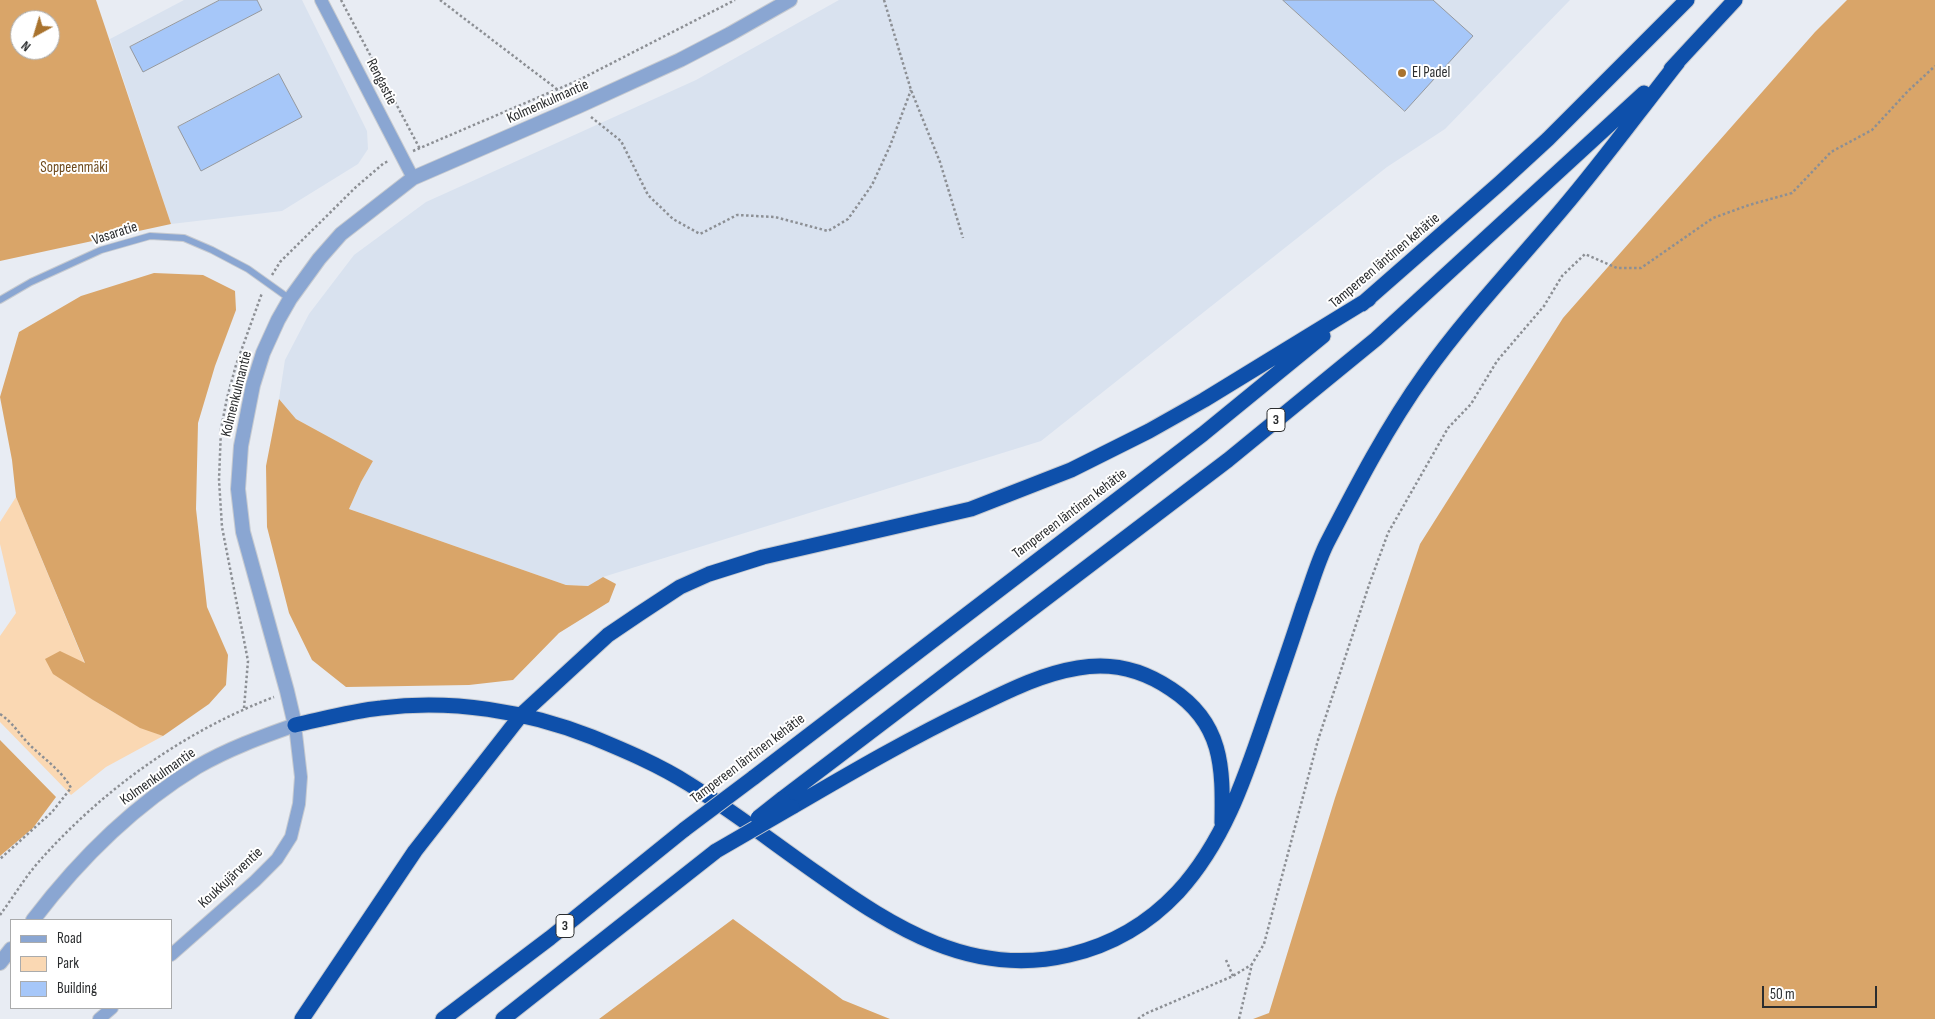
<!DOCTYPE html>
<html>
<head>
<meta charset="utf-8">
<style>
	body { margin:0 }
	#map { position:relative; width:1935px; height:1019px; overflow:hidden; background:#e8ecf3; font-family:"Sofia Sans Condensed",sans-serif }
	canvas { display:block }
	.legend { position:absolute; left:10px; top:919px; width:162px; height:90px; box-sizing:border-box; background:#fff; border:1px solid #aaabac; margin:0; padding:6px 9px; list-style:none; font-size:15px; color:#2b2d2f }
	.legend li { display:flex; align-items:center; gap:10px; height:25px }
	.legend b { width:25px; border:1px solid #aaabac }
	.north { position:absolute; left:10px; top:10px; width:50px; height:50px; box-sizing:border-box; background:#fff; border:1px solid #aaabac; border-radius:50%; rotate:219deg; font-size:14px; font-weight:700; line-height:20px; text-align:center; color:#2b2d2f }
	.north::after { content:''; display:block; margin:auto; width:18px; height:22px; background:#a9732e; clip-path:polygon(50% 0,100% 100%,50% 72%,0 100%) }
	.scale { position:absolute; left:1762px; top:986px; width:115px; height:22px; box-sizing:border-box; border:2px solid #2b2d2f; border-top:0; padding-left:6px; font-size:15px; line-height:18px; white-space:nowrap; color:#2b2d2f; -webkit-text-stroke:4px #fff; paint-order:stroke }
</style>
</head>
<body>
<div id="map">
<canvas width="1935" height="1019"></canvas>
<ul class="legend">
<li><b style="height:6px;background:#8aa6d2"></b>Road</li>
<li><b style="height:14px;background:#fad8b3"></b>Park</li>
<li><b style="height:14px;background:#a6c7f9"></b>Building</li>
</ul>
<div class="north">N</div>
<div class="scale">50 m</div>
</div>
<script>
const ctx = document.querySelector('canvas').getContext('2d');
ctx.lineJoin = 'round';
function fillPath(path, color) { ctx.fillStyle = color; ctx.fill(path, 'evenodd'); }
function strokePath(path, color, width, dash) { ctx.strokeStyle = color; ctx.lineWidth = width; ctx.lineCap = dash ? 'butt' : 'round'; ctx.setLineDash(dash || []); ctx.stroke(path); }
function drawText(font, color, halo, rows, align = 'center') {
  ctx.font = font + ' "Sofia Sans Condensed",sans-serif'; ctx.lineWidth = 4; ctx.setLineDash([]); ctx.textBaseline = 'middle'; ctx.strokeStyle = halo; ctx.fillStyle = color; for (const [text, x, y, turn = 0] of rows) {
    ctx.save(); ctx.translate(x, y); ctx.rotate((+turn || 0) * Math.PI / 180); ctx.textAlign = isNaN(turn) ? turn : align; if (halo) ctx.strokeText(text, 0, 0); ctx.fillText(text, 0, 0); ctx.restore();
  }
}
fillPath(new Path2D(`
	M184 0H302L367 131 368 149 358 164 282 211 171 224 110 39Z
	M839 0H1570L1445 129 1387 167 1041 441 603 577 588 586 566 585 349 509 361 482 373 461 296 419 279 399 285 360 309 314 354 255 426 202 696 80Z`), '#d9e2ef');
fillPath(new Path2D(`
	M16 497 85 664 53 673C88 697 123 721 163 736L106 767 71 795 0 722V636L16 613 0 544V522Z`), '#fad8b3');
fillPath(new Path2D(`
	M0 0H96L171 224 0 261ZM20 20H50V50H20Z
	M1847 0H1935V1019H1253L1269 1013 1335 798 1420 544 1563 318 1815 32Z
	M154 273 203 275 235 291 236 310 215 366 198 423 196 509 207 607 228 655 226 685 209 704 163 736 140 728 93 700 53 674 45 659 60 651 85 663 16 497 12 460 0 397 19 332 81 296Z
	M279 399 296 419 373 461 361 482 349 509 566 585 588 586 603 577 616 584 609 602 559 633 513 680 469 685 346 687 312 660 289 613 267 527 266 466Z
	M0 740 56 797 33 828 0 856Z
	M733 919 843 1000 890 1019H599Z`), '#d9a569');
const building = new Path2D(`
	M220 0H257L262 10 143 72 130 47Z
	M1283 0H1433L1473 36 1405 111Z
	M279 74 302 117 201 171 178 127Z`);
fillPath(building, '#a6c7f9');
strokePath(building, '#95999f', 1);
const service = new Path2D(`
	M0 300 31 282 101 250 150 236 184 238 212 250 248 269 290 299`);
const minor = new Path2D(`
	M321 0 413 178
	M171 955 255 881 277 859 291 837 299 804 301 777 295 725
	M99 1019 112 1008`);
const tertiary = new Path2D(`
	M33 920C78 861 133 806 197 767 228 749 261 737 295 725L287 691 243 532 238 489 241 446 253 385 263 353 278 320 290 299 319 259 341 234 413 178 579 106 680 60 730 34 790 0
	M0 963 11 949`);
const motorway = new Path2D(`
	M1671 69 1735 0
	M1362 304 1500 183 1548 139 1687 0
	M295 725C323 719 352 711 381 708 452 699 526 711 592 737 626 751 659 765 689 784 734 812 775 844 818 874 894 928 972 978 1069 955 1112 945 1148 924 1178 892 1223 843 1244 781 1265 719 1278 681 1291 644 1303 607 1311 586 1317 563 1327 543 1357 485 1387 427 1425 374 1467 315 1517 263 1563 208 1603 161 1640 110 1678 62
	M753 778 1203 434 1323 336
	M782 799 1228 460 1376 339 1644 93
	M792 807C852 772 912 737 975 707 1008 691 1041 674 1078 668 1111 662 1143 670 1171 689 1223 723 1223 767 1222 823
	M302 1019 415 851 522 714 608 635 639 614 680 587 709 574 763 557 971 509 1071 470 1149 431 1204 400 1369 299
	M443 1019 550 938 685 829
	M503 1019 716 851`);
strokePath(service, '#c6cad0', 8);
strokePath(minor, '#c6cad0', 14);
strokePath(tertiary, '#c6cad0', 16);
strokePath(motorway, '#c6cad0', 17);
strokePath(new Path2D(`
	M341 0 420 149
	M440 0 566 96
	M884 0 911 90 940 162 963 238
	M591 117 621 141 648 195 673 219 700 234 737 215 775 217 828 231 848 219 872 185 890 146 911 90
	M413 151 579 80 735 0
	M272 275 280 262 356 187 384 163 389 161
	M244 708 248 661 222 527 219 480 221 429 227 398 236 365 262 293
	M0 714C13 723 17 731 27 742 42 758 61 769 71 788L52 812 0 859
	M0 915C14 896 27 874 43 857 106 787 187 730 274 697
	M1226 960 1233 976
	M1138 1019 1145 1014 1233 976 1251 965
	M1239 1019 1252 964 1264 944 1318 740 1369 585 1388 533 1448 428 1471 404 1497 361 1544 306 1562 276 1585 254 1617 268H1641L1713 218 1749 205 1792 193 1831 152 1872 130 1908 91 1935 66`), '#8c8f94', 2.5, [2.5, 2.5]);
strokePath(service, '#8aa6d2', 6);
strokePath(minor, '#8aa6d2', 12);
strokePath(tertiary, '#8aa6d2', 14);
strokePath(motorway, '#0e50ab', 15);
const motorwayBridge = new Path2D(`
	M758 818 782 799
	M685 829 753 778
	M716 851 792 807`);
strokePath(motorwayBridge, '#c6cad0', 17, []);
strokePath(motorwayBridge, '#0e50ab', 15);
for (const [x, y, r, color] of [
	[1402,73,5,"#a9732e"]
]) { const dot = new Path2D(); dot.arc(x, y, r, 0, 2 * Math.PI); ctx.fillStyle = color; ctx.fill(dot); strokePath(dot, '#fff', 2); }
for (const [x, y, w] of [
	[1276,420,18],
	[565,926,18]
]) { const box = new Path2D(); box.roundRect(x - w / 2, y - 11.5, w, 23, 4); ctx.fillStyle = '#fff'; ctx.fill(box); strokePath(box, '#2b2d2f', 1); }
drawText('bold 14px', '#2b2d2f', null, [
	["3",1276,420],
	["3",565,926]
]);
drawText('15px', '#2b2d2f', '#fff', [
	["El Padel",1412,73]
], 'left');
drawText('15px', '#2b2d2f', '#fff', [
	["Rengastie",381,82,63],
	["Kolmenkulmantie",548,102,-24],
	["Vasaratie",115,234,-18],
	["Tampereen läntinen kehätie",1385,261,-40],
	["Kolmenkulmantie",237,394,-76],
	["Tampereen läntinen kehätie",1070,514,-37],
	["Tampereen läntinen kehätie",748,759,-37],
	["Kolmenkulmantie",158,777,-35],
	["Koukkujärventie",231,878,-43]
]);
drawText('15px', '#704c1f', '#fff', [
	["Soppeenmäki",74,168]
]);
</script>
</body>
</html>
